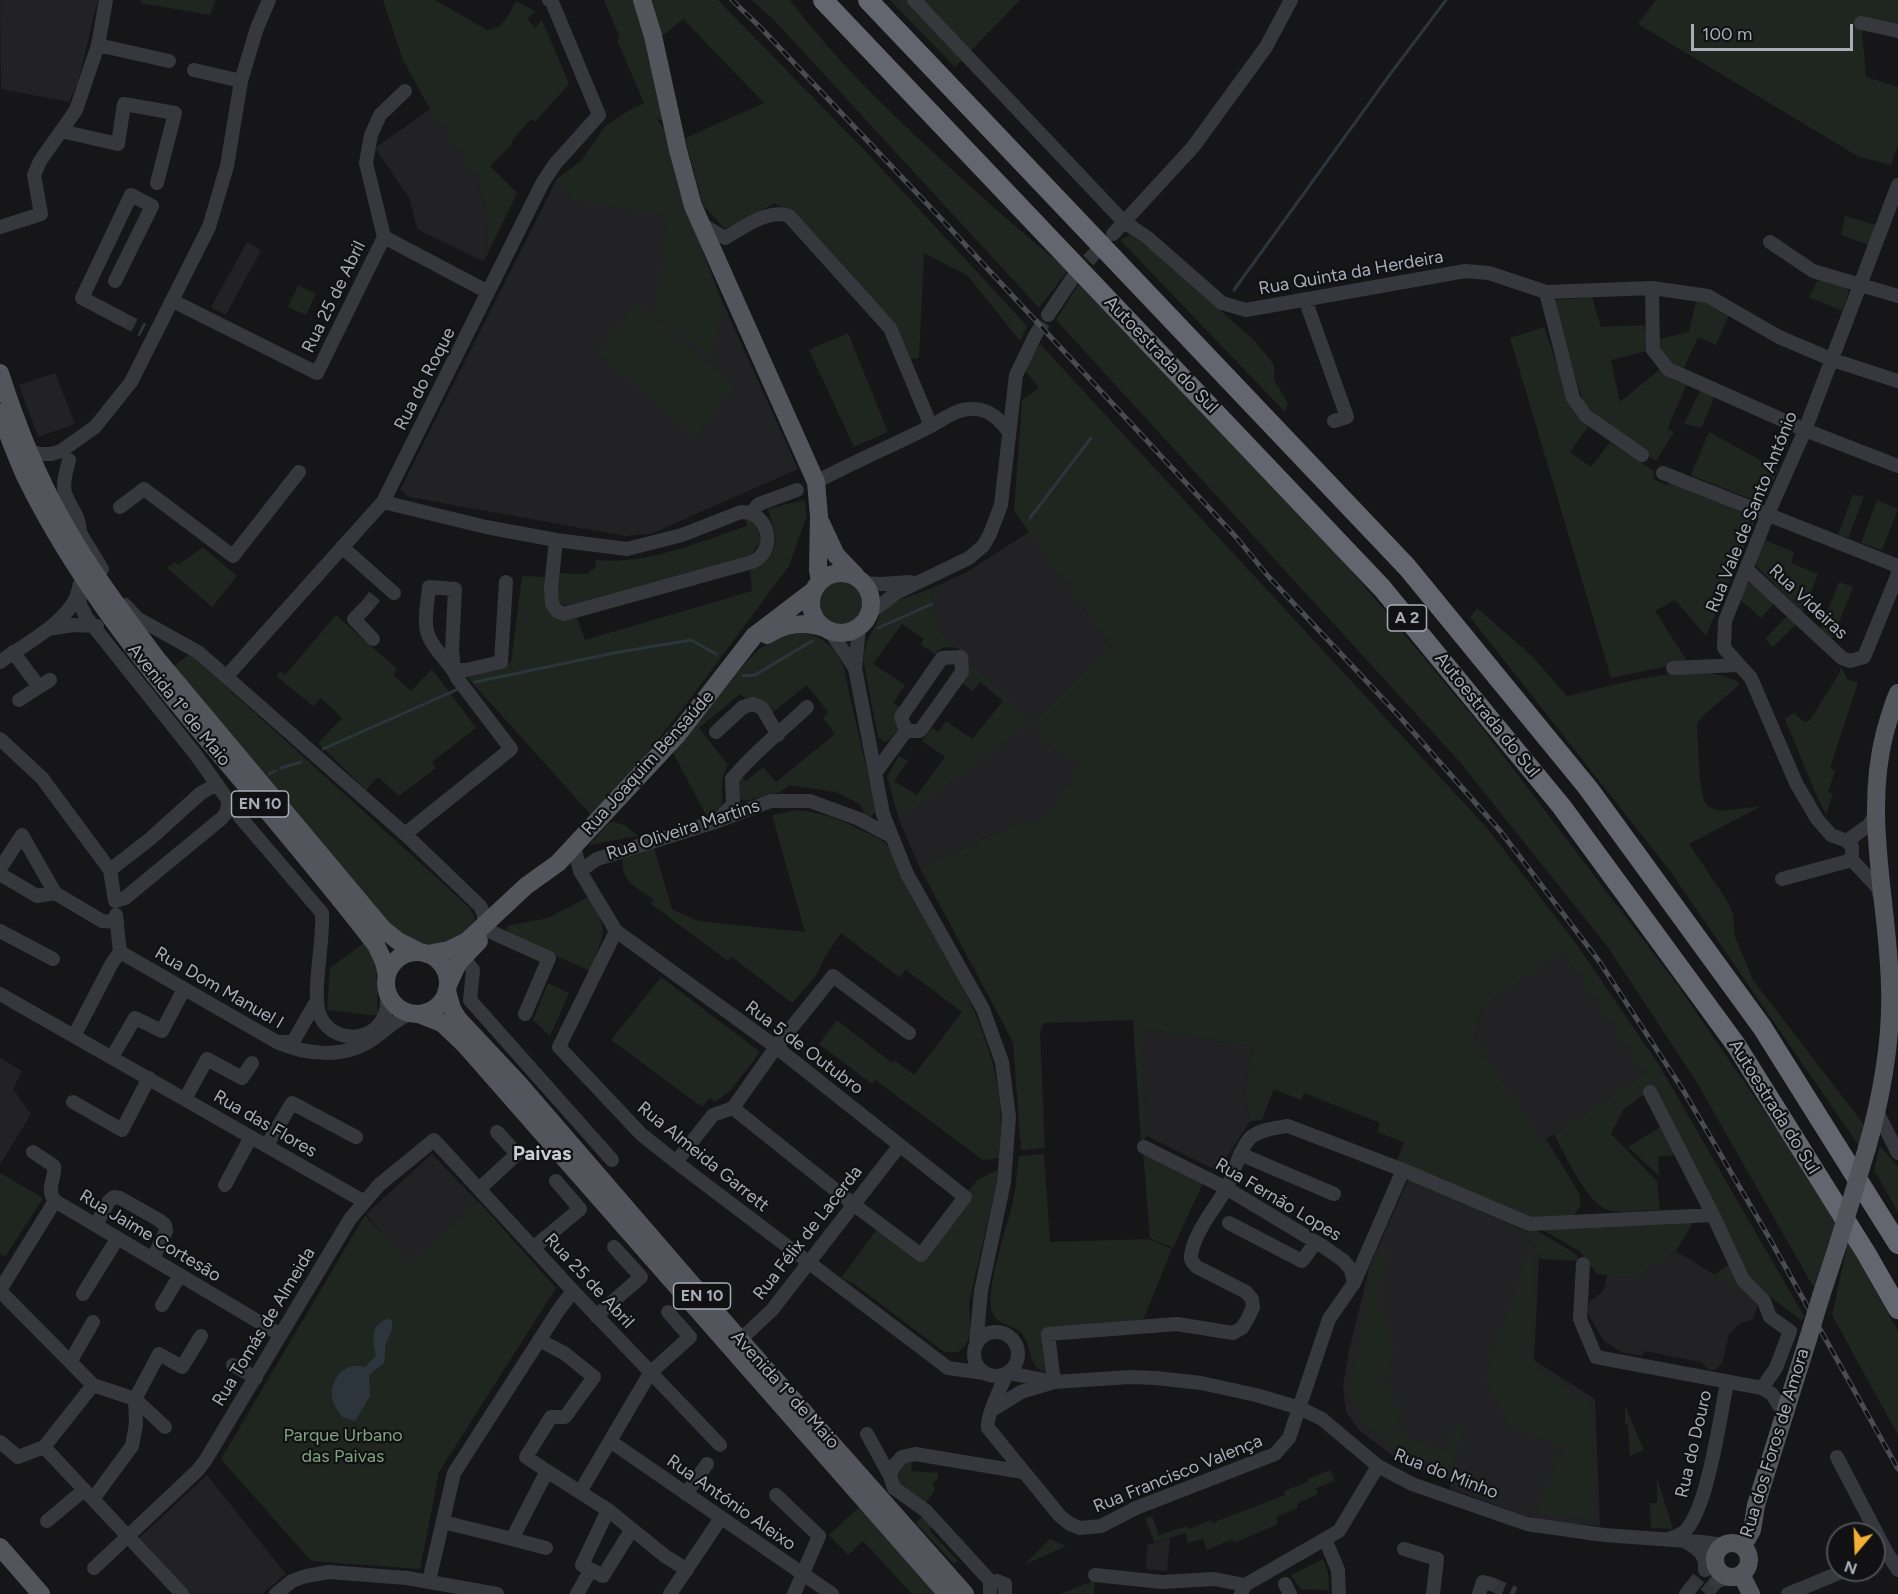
<!DOCTYPE html>
<html>
<head>
<meta charset="utf-8">
<style>
	body { margin:0 }
	#map { position:relative; width:1898px; height:1594px; overflow:hidden; background:#161618; font-family:Figtree,sans-serif }
	canvas { display:block }
	.north { position:absolute; left:1826px; top:1522px; width:60px; height:60px; box-sizing:border-box; background:#111113; border:2px solid #4d4f55; border-radius:50%; rotate:199deg; font-size:16px; font-weight:700; line-height:24px; text-align:center; color:#a8adb8 }
	.north::after { content:''; display:block; margin:auto; width:21px; height:27px; background:#f2b134; clip-path:polygon(50% 0,100% 100%,50% 72%,0 100%) }
	.scale { position:absolute; left:1691px; top:24px; width:162px; height:27px; box-sizing:border-box; border:3px solid #a8adb8; border-top:0; padding-left:8px; font-size:18px; line-height:21px; white-space:nowrap; color:#a8adb8; -webkit-text-stroke:4px #111113; paint-order:stroke }
</style>
</head>
<body>
<div id="map">
<canvas width="1898" height="1594"></canvas>
<div class="north">N</div>
<div class="scale">100 m</div>
</div>
<script>
const ctx = document.querySelector('canvas').getContext('2d');
ctx.lineJoin = 'round';
function fillPath(path, color) { ctx.fillStyle = color; ctx.fill(path, 'evenodd'); }
function strokePath(path, color, width, dash) { ctx.strokeStyle = color; ctx.lineWidth = width; ctx.lineCap = dash ? 'butt' : 'round'; ctx.setLineDash(dash || []); ctx.stroke(path); }
function drawText(font, color, halo, rows, align = 'center') {
  ctx.font = font + ' Figtree,sans-serif'; ctx.lineWidth = 4.5; ctx.setLineDash([]); ctx.textBaseline = 'middle'; ctx.strokeStyle = halo; ctx.fillStyle = color; for (const [text, x, y, turn = 0] of rows) {
    ctx.save(); ctx.translate(x, y); ctx.rotate((+turn || 0) * Math.PI / 180); ctx.textAlign = isNaN(turn) ? turn : align; if (halo) ctx.strokeText(text, 0, 0); ctx.fillText(text, 0, 0); ctx.restore();
  }
}
fillPath(new Path2D(`
	M0 0H98L78 82 69 102 1 89Z
	M430 109 477 179 485 207 487 223 488 241 485 259 482 261 417 229 410 199 375 148Z
	M645 111 664 129 679 191 721 299 798 469 651 534 625 536 409 497 400 490 557 179Z
	M247 242 261 250 226 315 211 307Z
	M55 373 75 424 38 437 19 385Z
	M1029 532 1111 646 1033 722 1038 729 1044 743 1079 762 1058 800 1043 820 1014 824 920 868 899 820 1032 722 937 628 932 588 967 572Z
	M1564 953 1644 1074 1542 1142 1475 1041 1481 1007Z
	M1139 1028 1253 1047 1244 1091 1250 1121 1218 1171 1147 1136Z
	M0 1058 22 1071 13 1089 31 1114 0 1165Z
	M432 1154 479 1203 408 1265 366 1214Z
	M1407 1182 1528 1232 1539 1259 1534 1360 1595 1399 1600 1526 1554 1522 1523 1515 1451 1489 1449 1479 1415 1468 1391 1455 1358 1429 1346 1412 1343 1386 1349 1351 1369 1268Z
	M1676 1251 1759 1302 1752 1320 1739 1324 1729 1334 1722 1364 1714 1370H1709L1701 1362 1644 1351 1642 1356 1621 1352 1604 1341 1587 1312 1589 1302 1601 1293 1605 1287 1607 1275 1635 1278Z
	M207 1475 286 1574 262 1594H189L138 1539Z
	M1170 1538 1167 1571 1146 1569 1147 1545Z`), '#222225');
fillPath(new Path2D(`
	M141 0H216L210 15 140 3Z
	M383 0H435L487 30C504 29 508 15 516 1L536 12 527 18 535 28 542 20 569 84 535 122 531 119 511 142 512 144 490 166 517 193 485 259 488 241 487 223 485 207 477 179 430 109 403 60Z
	M604 0H634L637 7 667 123 656 118 664 129 679 191 721 299 718 331 710 357 655 315 668 216 573 200 557 179 581 161 605 126 636 106 638 107 644 103 617 40 620 38Z
	M649 0H718L869 155 1027 326 1020 341 968 276 924 253 919 358 909 359 790 213 775 203 725 229 703 205 685 138 764 103 683 19 661 37Z
	M752 0H790C832 56 882 105 934 153 977 193 1021 232 1068 270L1039 308 774 20Z
	M890 0H1020L955 67Z
	M1656 0H1898V23L1861 17 1866 77 1898 87V145L1891 165 1859 157 1638 24Z
	M1845 216 1876 225 1869 245 1841 235Z
	M1130 235 1151 249 1228 317 1255 341 1274 365V380L1288 403 1285 412 1120 240Z
	M1818 280 1845 287 1849 291 1842 311 1809 297Z
	M1080 282 1330 545 1479 724 1676 983 1771 1121 1836 1220 1814 1288 1696 1081 1607 946 1459 761 1056 320Z
	M298 285 316 294 306 315 288 307Z
	M1592 297 1601 327 1644 325 1651 350 1611 360 1620 402 1660 369 1687 383 1668 428 1674 432 1656 461 1594 414 1583 401 1552 304 1556 300Z
	M1696 301 1708 303 1729 314 1716 345 1698 337 1683 370C1671 365 1660 353 1658 339L1689 332Z
	M637 302 736 386 694 438 596 352Z
	M1544 327 1574 412 1588 427 1570 452 1591 467 1610 442 1654 471 1653 479 1667 485 1673 481 1756 519 1706 636 1675 600 1655 611 1690 666 1673 665 1611 678 1510 338Z
	M848 333 888 432 854 447 809 350Z
	M1040 344 1487 828 1577 945 1659 1065 1804 1316 1802 1321 1746 1278 1651 1089 1623 1110 1611 1134 1657 1181 1660 1210C1645 1210 1628 1213 1612 1211 1588 1208 1565 1154 1554 1134L1644 1074 1564 953 1481 1007 1475 1041 1542 1141 1546 1139 1580 1195V1207L1574 1215 1531 1220 1397 1160 1404 1142 1377 1132 1380 1123 1304 1093 1301 1100 1274 1089 1262 1120 1250 1121 1244 1091 1253 1047 1140 1028 1147 1136 1141 1143 1133 1020 1044 1023 1040 1032 1045 1148 1021 1150 1013 1042 920 868 1015 824 1043 820 1058 800 1079 762 1044 743 1038 729 1033 722 899 820 887 776 899 756 908 761 894 781 917 795 945 757 922 741 932 728 938 732 946 721 972 739 1003 701 980 682 973 691 961 683 969 669 967 658 1033 722 1111 646 1014 511 1022 400 1039 388 1024 369Z
	M1701 389 1715 396 1701 428 1684 424Z
	M1709 432 1778 470 1763 504 1691 475Z
	M1853 495 1864 496 1848 538 1838 534Z
	M804 500 807 515 789 566 687 703 638 765 592 816 467 677 511 662 522 576 545 577C546 598 542 607 561 621L577 618 585 640 752 591 750 571C781 549 779 545 768 509Z
	M1877 500 1898 509 1882 550 1861 543Z
	M745 518 757 523 761 542 751 555 566 606 557 602 556 587 560 573 587 574 595 568 596 560C649 565 698 542 747 526Z
	M1763 539 1794 552 1791 563 1818 574 1803 612 1754 564Z
	M203 547 237 576 212 607 167 568 175 562 178 565Z
	M816 603a24 24 0 1 1 48 0a24 24 0 1 1-48 0Z
	M1753 582 1775 603 1761 618 1739 599 1745 584Z
	M1839 582 1853 587 1832 640 1820 630Z
	M932 588 937 628 958 648C949 647 941 646 935 654L920 644 924 639 902 624 873 664 905 685 893 703 900 707 895 716 899 728 890 740 885 742 878 737 863 659 866 644 883 609 890 603Z
	M1477 608 1533 657 1567 696C1610 687 1703 656 1740 684L1704 715 1697 724 1700 782 1704 801 1709 807 1720 811 1762 806 1689 844 1728 902 1733 914 1735 937 1753 980 1865 1126 1859 1146 1670 871 1470 617Z
	M336 615 397 669 393 675 411 691 432 669 476 728 432 762 436 768 399 796 378 777 366 790 318 743 342 718 321 698 313 706 276 676 280 671 285 675Z
	M1788 615 1797 623 1773 647 1765 639Z
	M790 632C819 634 829 639 843 665L876 811 871 817 865 815 860 804 835 792 789 785 780 792 744 801 739 798 738 783 741 776 746 781 763 767 776 782 835 734 823 718 828 712 807 685 772 713C764 704 759 695 746 699L740 694 699 728 728 765C718 783 725 790 721 808L707 817 672 751 749 659 760 648Z
	M190 654 470 908 477 924 457 942 433 945 414 942 392 929 171 668Z
	M1841 667 1847 679 1858 683 1830 768 1835 771 1828 792 1833 794 1826 814 1817 797 1785 719 1794 713 1804 722 1809 721 1839 674Z
	M796 810C821 812 839 819 861 830 869 834 878 837 885 843 892 849 903 881 909 892 958 978 1012 1054 999 1158L983 1160 875 1080 872 1084 819 1044 837 1020 892 1063 894 1060 914 1075 962 1012 906 970 899 977 841 933 826 955 815 977 792 1003 732 957 728 961 651 904 654 900C636 886 619 882 623 857L654 848 672 909 698 921 805 932 772 815Z
	M615 822 626 826 638 836 589 845 609 823Z
	M588 897C611 933 603 933 590 971L507 934V926L548 918Z
	M364 943 376 957 378 1016 327 1010 330 968Z
	M661 977 760 1052 730 1091 715 1102 710 1098 702 1107 611 1040Z
	M548 983 569 993 550 1036 533 1020Z
	M1665 1124 1681 1154 1658 1157 1659 1176 1628 1147Z
	M1880 1146 1898 1167V1212L1874 1170Z
	M1143 1152 1203 1183 1173 1248 1150 1238Z
	M1044 1154 1050 1242 1149 1239 1172 1249 1141 1325 1042 1334 1045 1372C1027 1365 1033 1352 1025 1338 1019 1325 999 1327 993 1314 983 1294 1008 1225 1013 1201 1016 1187 1017 1171 1019 1156Z
	M997 1170V1181L969 1303 971 1334 965 1346 958 1352H944L854 1284 841 1278 880 1225 921 1255 977 1180Z
	M0 1173 43 1198 5 1257 0 1253Z
	M1410 1175 1529 1226 1576 1254 1580 1261 1539 1259 1528 1232 1407 1182Z
	M479 1202 556 1288 439 1472 420 1569 311 1561 221 1459 365 1215 408 1263Z
	M1693 1222 1676 1251 1635 1278 1597 1274 1579 1251 1536 1226Z
	M1848 1242 1898 1331V1435L1832 1315Z
	M1529 1247 1534 1259 1531 1363 1590 1402 1595 1521 1536 1513 1563 1447 1508 1425 1484 1379Z
	M1381 1250H1386L1388 1255 1377 1296 1395 1350 1384 1379 1401 1414 1395 1431 1444 1452 1456 1424 1465 1429 1449 1471 1394 1449 1362 1421 1348 1396 1373 1267Z
	M1732 1262 1759 1302 1714 1275Z
	M1625 1406 1644 1450 1630 1456 1628 1425 1625 1424Z
	M912 1462 911 1471 938 1473V1479L933 1483 935 1490 926 1503C908 1491 887 1485 905 1463Z
	M1330 1470 1335 1481 1316 1488 1318 1494 1297 1504 1298 1508 1276 1517 1278 1524 1234 1543 1232 1539 1207 1550 1203 1539 1187 1543 1186 1533 1154 1542 1145 1518 1152 1516 1159 1535 1187 1526 1189 1529 1211 1520 1212 1523 1285 1495 1284 1491 1308 1482 1307 1479Z
	M1657 1478 1673 1529 1651 1528 1650 1503H1657Z
	M859 1507 935 1594H912L863 1541 848 1555 829 1535Z
	M924 1514 934 1525 929 1530 958 1561 954 1564 916 1523Z
	M1050 1539 1066 1546 1024 1565Z
	M1323 1559 1328 1573 1329 1590 1301 1589 1291 1575Z
	M1095 1580 1094 1594H1060Z`), '#1e261f');
fillPath(new Path2D(`
	M387 1319 392 1320C393 1331 390 1334 386 1343 384 1349 386 1357 384 1363L369 1375 370 1396 355 1421 342 1417C338 1411 332 1403 332 1396 331 1377 346 1361 365 1367L376 1356C373 1340 369 1326 387 1319Z`), '#2c353c');
strokePath(new Path2D(`
	M1234 290 1391 73 1446 0
	M1030 518 1091 438
	M878 628 932 604
	M743 676 755 675 812 641
	M475 682 619 652 691 640 716 654
	M323 749 456 690
	M281 768 301 762
	M269 774 275 771`), '#2c353c', 3);
strokePath(new Path2D(`
	M1074 276 1107 240
	M122 319 143 330
	M1036 334 1048 315
	M366 607 379 591
	M1491 1584 1515 1594
	M1690 1589 1705 1570
	M1706 1594 1716 1582`), '#333438', 14, [14, 7]);
strokePath(new Path2D(`
	M914 0 1124 222 1148 238 1222 303 1246 310 1465 271 1489 273 1546 292 1652 288 1708 296 1779 337 1833 360 1898 381
	M1861 23 1898 31
	M98 45 169 61
	M194 70 241 81
	M61 131 118 144 124 104 175 113 157 183
	M701 224 725 238C742 228 769 208 789 216L890 328 931 426
	M0 227 41 214 34 175 40 161 76 110 98 45 106 0
	M1113 234 1193 147 1266 47 1291 0
	M384 237 488 292
	M1770 242 1813 271 1898 296
	M115 281 152 206 131 195 82 298 122 319
	M1652 288 1653 350 1668 369 1805 430 1898 466
	M1546 292 1573 398 1586 416 1642 455
	M1305 299 1347 417 1334 421
	M173 301 317 373 384 237 366 163 371 135 380 115 405 91
	M1048 315 1074 276
	M28 450 39 454H51L61 451 95 427 131 382 209 227 227 166 241 81 257 28 269 0
	M69 460C67 470 62 482 65 493 71 511 79 512 80 533
	M1663 473 1895 565 1898 570
	M816 482C853 462 892 446 929 427 943 420 955 409 971 409 989 408 999 419 1009 432
	M383 502 486 527 556 540 627 549 682 535 741 512C769 511 778 551 752 562L564 614 557 611 552 604 551 588 556 540
	M120 507 144 489 233 556 299 472
	M751 513 759 504 797 490
	M66 523 80 533 102 569
	M342 547 394 593
	M1746 569 1842 658 1850 661 1864 657 1898 574
	M864 583 880 584 910 582
	M79 586 80 604 86 617 196 755 240 817 322 913C324 941 312 990 319 1013 328 1040 365 1045 381 1022 388 1013 387 1002 387 991
	M125 605 137 618 198 652 405 834 480 906 484 914V925
	M366 607 354 619 373 639
	M869 614 896 593 969 558 983 546 990 534 1001 505 1016 375 1036 334
	M859 627 855 668 883 814 907 874 983 1009 1002 1062 1009 1117 1004 1182 981 1291 976 1345
	M48 629 73 625 97 626
	M830 631 855 668
	M13 652 39 687 50 680
	M0 662C23 645 72 620 78 591
	M1673 668 1739 665
	M226 677 383 502 543 182 555 164 599 115 552 2 549 0
	M19 700 39 687
	M716 732 743 707 753 704 762 708 778 735
	M0 739 42 778 110 870
	M875 773 906 731H920L962 672 961 657 942 658 901 717 906 731
	M217 784 201 793 150 839 110 870 115 901 125 898 222 818 226 813 229 801
	M721 817 733 804 732 779C754 752 782 731 807 707
	M405 834 511 749 457 678C451 663 437 654 430 639 422 625 428 602 429 587L455 589 452 650 454 670H466L501 662 506 582
	M1847 841 1869 825 1876 813
	M574 846 580 871 616 931 776 1047 965 1197 921 1255 853 1204 733 1108
	M1852 860 1878 888 1880 896
	M0 869 22 835 55 893 102 921 117 922
	M580 871 597 859 718 821 771 801H810L859 819 891 836
	M0 874 37 896 55 893
	M1782 879 1852 860V847L1847 841 1831 835 1817 819 1796 783 1751 678 1724 648 1725 621 1768 514 1805 430 1898 185
	M116 915 120 952
	M0 931 53 959
	M489 931 549 958 525 1014
	M616 931 559 1047 641 1134 676 1162 948 1368 984 1373
	M120 952 277 1042C306 1055 345 1059 373 1039 387 1029 396 1019 412 1013
	M463 957 473 970 470 1000 612 1160
	M0 994 363 1201
	M74 1036 112 963 120 952
	M279 1042H290L294 1040 316 1002
	M112 1057 135 1018 162 1031 184 989
	M1650 1092 1713 1215 1743 1280 1764 1301 1770 1317 1790 1331 1776 1368 1762 1388
	M185 1099 207 1059 242 1078 252 1063
	M73 1102 122 1130 149 1078
	M1877 1112 1898 1153
	M267 1145 292 1103 356 1137
	M33 1152 54 1166C56 1179 45 1188 55 1201L281 1335
	M1240 1154 1334 1194
	M676 1162 713 1115 733 1108 776 1047 833 976 909 1033
	M225 1185 251 1137
	M479 1189 517 1154 497 1132
	M1229 1223 1302 1261 1316 1242
	M96 1225 109 1201 114 1197 120 1198 159 1220 165 1225 166 1231 153 1259
	M533 1248 580 1209 556 1181
	M1583 1264 1580 1319 1596 1357 1762 1388 1772 1394 1784 1414
	M1354 1283 1403 1170
	M0 1290 55 1201
	M0 1291 93 1385
	M83 1294 117 1239
	M162 1305 180 1275
	M596 1316 641 1277 614 1247
	M974 1354a22 22 0 1 1 44 0a22 22 0 1 1-44 0Z
	M539 1340 564 1353 594 1377 565 1417H551L526 1457 547 1471
	M740 1340 772 1310 900 1145
	M70 1362 93 1322
	M233 1365 256 1378
	M1009 1373 1054 1382 1130 1377 1156 1378 1201 1383 1256 1395 1300 1408 1322 1419 1378 1466 1412 1484 1527 1524 1604 1535 1702 1542 1724 1545
	M1007 1374C1002 1384 985 1420 988 1428L1060 1516 1070 1524 1080 1528 1101 1526 1136 1508 1275 1454 1289 1438 1329 1319 1354 1283 1351 1270 1344 1261 1324 1247 1226 1188 1144 1147
	M135 1399 165 1427
	M992 1410 1021 1392 1054 1382 1048 1334 1177 1324 1233 1333 1242 1328 1248 1318 1253 1307 1252 1299 1246 1292 1197 1267C1193 1263 1190 1260 1191 1255 1195 1231 1214 1210 1226 1189 1235 1173 1237 1154 1249 1139 1257 1130 1276 1128 1288 1126L1403 1170 1530 1224 1713 1215
	M867 1434 890 1476
	M610 1441 832 1594
	M0 1442 18 1457 44 1447 182 1594
	M44 1447 93 1385 135 1399 159 1354 182 1367 201 1336
	M1837 1457 1887 1553 1898 1570
	M580 1492 650 1373 690 1337 668 1312
	M686 1494 707 1464
	M776 1495 819 1536 794 1594
	M93 1499 132 1446 136 1424 135 1399
	M608 1510 582 1565 603 1576 632 1529
	M47 1521 84 1490
	M443 1522 512 1539 547 1471 608 1510 665 1556 687 1570
	M512 1539 546 1548
	M1325 1539 1338 1570 1339 1594
	M1669 1539C1675 1537 1681 1535 1686 1530 1708 1506 1720 1417 1727 1383
	M1687 1543C1698 1548 1707 1556 1705 1570
	M1698 1548 1708 1552 1716 1558
	M1404 1549 1437 1559 1433 1594
	M94 1568 197 1471 205 1461 350 1219 379 1185 434 1140 573 1291 720 1445
	M1095 1575 1162 1582 1214 1579 1245 1585
	M429 1581 454 1473 558 1311 573 1291
	M1716 1582 1730 1576
	M992 1583 926 1511 894 1488 890 1476 894 1466 902 1457 915 1454 1023 1472
	M1285 1584 1290 1594
	M276 1594 292 1581 306 1576 329 1572 407 1578 497 1594
	M577 1594 590 1571
	M670 1594 721 1518
	M990 1594V1585L997 1581 1005 1584V1594
	M1241 1594 1245 1585 1339 1531 1378 1466
	M1479 1594 1483 1582 1491 1584
	M1686 1594 1690 1589
	M1788 1594 1846 1570`), '#37383d', 14);
strokePath(new Path2D(`
	M642 0 653 36 678 150 693 206 816 482 819 516 818 570 820 581
	M0 373C16 423 36 474 62 520 89 569 124 615 157 659L383 929 398 941 420 952
	M0 413C9 436 17 459 27 480 72 571 133 650 197 727 257 799 319 871 376 945L384 962 387 976
	M821 523 836 555 856 576
	M811 603a30 30 0 1 1 60 0a30 30 0 1 1-60 0Z
	M767 635C786 623 804 621 825 628
	M386 983a31 31 0 1 1 62 0a31 31 0 1 1-62 0Z
	M427 954 449 950 467 941 526 886 558 863 678 734 754 636 813 591
	M448 985 458 963 479 941
	M447 991 452 1009 459 1020 519 1084 740 1340 965 1594
	M419 1014 442 1023 465 1045 947 1594
	M1867 1148C1882 1095 1892 1042 1890 986 1888 901 1863 817 1885 732 1889 719 1892 706 1898 693
	M1821 1296 1838 1244
	M1715 1560a17 17 0 1 1 34 0a17 17 0 1 1-34 0Z
	M1743 1546 1752 1530 1756 1505 1808 1339
	M0 1547 41 1594
	M1741 1574 1751 1594`), '#53555c', 18);
strokePath(new Path2D(`
	M823 0 1382 588 1562 807 1736 1045 1866 1253 1898 1309
	M868 0 1407 567 1588 788 1762 1027 1898 1244`), '#63666e', 20);
const rail = new Path2D(`
	M732 0 761 28 947 225 1236 537 1268 576 1400 717 1501 832 1599 961 1683 1090 1767 1234 1898 1469`);
strokePath(rail, '#4a4c52', 5);
strokePath(rail, '#111113', 3, [9]);
strokePath(new Path2D(`
	M1838 1244 1867 1148
	M1808 1339 1821 1296`), '#53555c', 18);
for (const [x, y, w] of [
	[1407,618,39],
	[260,804,57],
	[702,1296,57]
]) { const box = new Path2D(); box.roundRect(x - w / 2, y - 13, w, 26, 4.5); ctx.fillStyle = '#111113'; ctx.fill(box); strokePath(box, '#a8adb8', 1.5); }
drawText('bold 16px', '#a8adb8', null, [
	["A 2",1407,618],
	["EN 10",260,804],
	["EN 10",702,1296]
]);
drawText('18px', '#a8adb8', '#111113', [
	["Rua Quinta da Herdeira",1351,273,-10],
	["Rua 25 de Abril",334,297,-64],
	["Autoestrada do Sul",1161,355,46],
	["Rua do Roque",425,379,-63],
	["Rua Vale de Santo António",1752,512,-68],
	["Rua Videiras",1808,602,43],
	["Avenida 1º de Maio",179,705,51],
	["Autoestrada do Sul",1487,715,51],
	["Rua Joaquim Bensaúde",648,763,-48],
	["Rua Oliveira Martins",683,830,-18],
	["Rua Dom Manuel I",219,988,30],
	["Rua 5 de Outubro",804,1048,37],
	["Autoestrada do Sul",1774,1107,58],
	["Rua das Flores",265,1124,30],
	["Rua Almeida Garrett",703,1157,39],
	["Rua Fernão Lopes",1278,1200,31],
	["Rua Félix de Lacerda",808,1233,-52],
	["Rua Jaime Cortesão",150,1236,31],
	["Rua 25 de Abril",589,1281,47],
	["Rua Tomás de Almeida",264,1327,-59],
	["Avenida 1º de Maio",785,1390,48],
	["Rua dos Foros de Amora",1775,1443,-73],
	["Rua do Douro",1694,1444,-77],
	["Rua Francisco Valença",1178,1474,-22],
	["Rua do Minho",1446,1474,21],
	["Rua António Aleixo",731,1503,35]
]);
drawText('18px', '#7fa381', '#111113', [
	["Parque Urbano",343,1436],
	["das Paivas",343,1457]
]);
drawText('bold 20px', '#c9ccd4', '#111113', [
	["Paivas",542,1154]
]);
</script>
</body>
</html>
